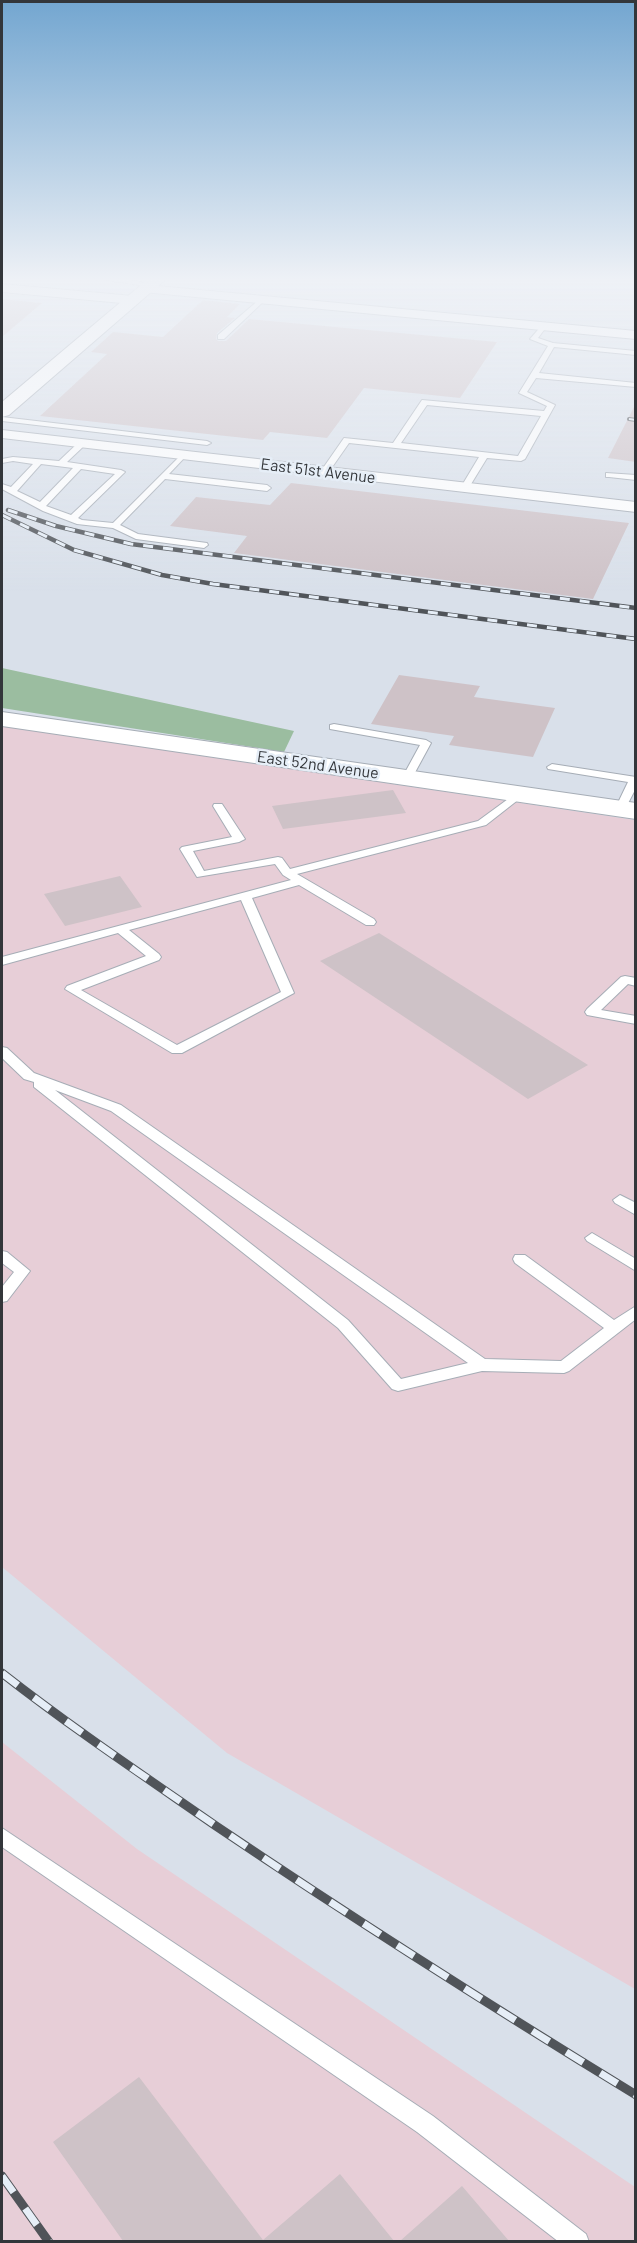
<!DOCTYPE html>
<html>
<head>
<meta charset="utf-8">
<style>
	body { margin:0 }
	#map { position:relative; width:637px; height:2243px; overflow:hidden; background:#d9e0ea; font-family:Barlow,sans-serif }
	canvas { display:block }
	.frame { position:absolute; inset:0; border:3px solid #33363a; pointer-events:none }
</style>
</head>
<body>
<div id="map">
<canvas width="637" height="2243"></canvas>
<div class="frame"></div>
</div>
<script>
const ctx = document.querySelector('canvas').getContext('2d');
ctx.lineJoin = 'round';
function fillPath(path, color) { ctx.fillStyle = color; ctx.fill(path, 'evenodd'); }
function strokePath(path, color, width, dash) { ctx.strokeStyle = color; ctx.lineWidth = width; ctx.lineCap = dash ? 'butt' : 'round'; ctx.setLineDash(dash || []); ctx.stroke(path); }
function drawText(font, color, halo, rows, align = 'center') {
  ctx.font = font + ' Barlow,sans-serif'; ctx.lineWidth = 5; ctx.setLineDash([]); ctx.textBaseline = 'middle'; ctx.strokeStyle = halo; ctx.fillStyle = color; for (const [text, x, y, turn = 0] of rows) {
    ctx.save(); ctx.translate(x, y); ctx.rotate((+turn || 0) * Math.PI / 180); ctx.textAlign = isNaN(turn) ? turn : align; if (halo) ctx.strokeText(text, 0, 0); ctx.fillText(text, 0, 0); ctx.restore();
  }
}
fillPath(new Path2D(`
	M2 726 635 820V1989L227 1753 2 1567Z
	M2 1742 137 1849 635 2187V2241H2Z`), '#e7ced7');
fillPath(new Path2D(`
	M2 668 294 731 284 752 2 708Z`), '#9bbda0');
fillPath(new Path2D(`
	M2 299 42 303 2 337Z
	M203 300 240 304 227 317 235 318 217 333 216 339 218 341H226L249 319 497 342 460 398 364 388 327 438 270 432 263 440 40 416 107 354 91 352 113 332 163 337Z
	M636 403V462L608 458Z
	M291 483 629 523 593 599 234 553 247 536 170 526 196 497 270 505Z
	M399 675 480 686 474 697 555 708 533 757 449 745 454 736 371 724Z
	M393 790 406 813 283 829 272 806Z
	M120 876 142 907 65 926 44 894Z
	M379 933 588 1065 528 1099 320 961Z
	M139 2077 263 2240 340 2174 394 2241H123L53 2142Z
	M462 2186 509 2241H400Z`), '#cec2c7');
const lane = new Path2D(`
	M107 280H130L155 285 152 287Z
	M260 299 265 300 224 339H218V335Z
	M543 324 547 326 538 338 553 343 636 351V355L554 347 539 373 636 383V387L536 378 527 392 555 405 525 459 521 461 487 458 468 489 461 487 479 457 349 443 328 473 321 471 344 438 393 443 422 400 544 411 547 406 519 393 548 346 530 339ZM427 405 541 416 518 456 401 443Z
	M2 417 207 441 211 443 207 445 2 421Z
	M79 442 86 444 67 462 121 470 125 472 78 518 82 520 113 523 183 453 187 455 169 474 267 485 271 488 267 491 165 479 120 525 138 534 207 543 208 545 204 548 136 539 113 528 77 524 43 511 2 489V484L11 487 33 464 13 461 2 463V459L13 457 59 461ZM41 464 73 468 40 502 17 491ZM81 469 115 474 71 515 46 506Z
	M606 473 636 475V480L609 477H606Z
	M334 724 426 740 431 743 412 778 407 781 402 778 420 745 330 729V725Z
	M552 764 636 777V788L624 811H616L615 809 628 782 548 769 547 767Z
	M519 791 523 792V796L486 825 297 874 374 919 376 922 374 925H366L299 885 252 898 294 993 182 1053H172L65 989 67 986 146 956 118 933 2 965V957L291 880 283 875 275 864 197 877 180 849 182 847 232 837 213 806 214 804H222L245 839 239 842 193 851 204 871 278 857 282 858 290 869 478 821ZM241 900 281 992 177 1045 81 990 159 960 161 957 159 954 129 930Z
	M625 976 636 978V986L628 984 601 1010 636 1016V1024L587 1015 585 1012 587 1009 621 977Z
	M2 1047 7 1048 34 1073 121 1105 485 1359 561 1361 604 1328 515 1263 513 1259 515 1255H525L614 1320 636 1306V1319L569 1371 564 1373 482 1371 398 1391 392 1389 338 1328 34 1087V1082L24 1079 2 1058ZM55 1090 111 1111 468 1363 401 1379 348 1320Z
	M620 1195 636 1203V1215L615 1203 613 1200Z
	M592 1233 636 1259V1271L587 1241 585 1238Z
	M2 1251 7 1252 30 1271 7 1301 2 1302V1287L14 1272 2 1263Z
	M2 1828 433 2116 586 2234 589 2242H559L417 2132 2 1847Z`);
const street = new Path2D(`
	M2 284 133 296 139 300 133 304 2 292Z
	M147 285 636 331V339L143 292 141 289 143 286Z
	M2 430 636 502V512L2 438Z`);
const secondary = new Path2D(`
	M147 280H165L9 415 2 417V402Z
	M2 712 636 803V819L2 726Z`);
strokePath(lane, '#a6adb6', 2);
strokePath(street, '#a6adb6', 2);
strokePath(secondary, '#a6adb6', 2);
fillPath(lane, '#fff');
fillPath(street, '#fff');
fillPath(secondary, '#fff');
const railFar2 = new Path2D(`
	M629 419 636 420`);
const railFar1 = new Path2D(`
	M8 510 56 526 131 544 636 608
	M2 515 74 550 162 575 213 584 636 639`);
const rail = new Path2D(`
	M2 1673C71 1727 144 1776 216 1826 354 1919 494 2008 636 2095
	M2 2176 49 2242`);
strokePath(railFar2, '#505459', 4);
strokePath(railFar1, '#505459', 4.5);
strokePath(rail, '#505459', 9);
strokePath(railFar2, '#e6eef7', 2, [8]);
strokePath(railFar1, '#e6eef7', 3, [10]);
strokePath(rail, '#e6eef7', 7, [20]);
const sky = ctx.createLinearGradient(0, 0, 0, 594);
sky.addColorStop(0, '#73a6d0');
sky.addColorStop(0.47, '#eef1f6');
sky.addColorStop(1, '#eef1f600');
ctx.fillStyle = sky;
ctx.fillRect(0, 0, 637, 594);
drawText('16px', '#33363a', '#e6eef7', [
	["East 51st Avenue",318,471,7],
	["East 52nd Avenue",318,765,8]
]);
</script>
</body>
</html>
